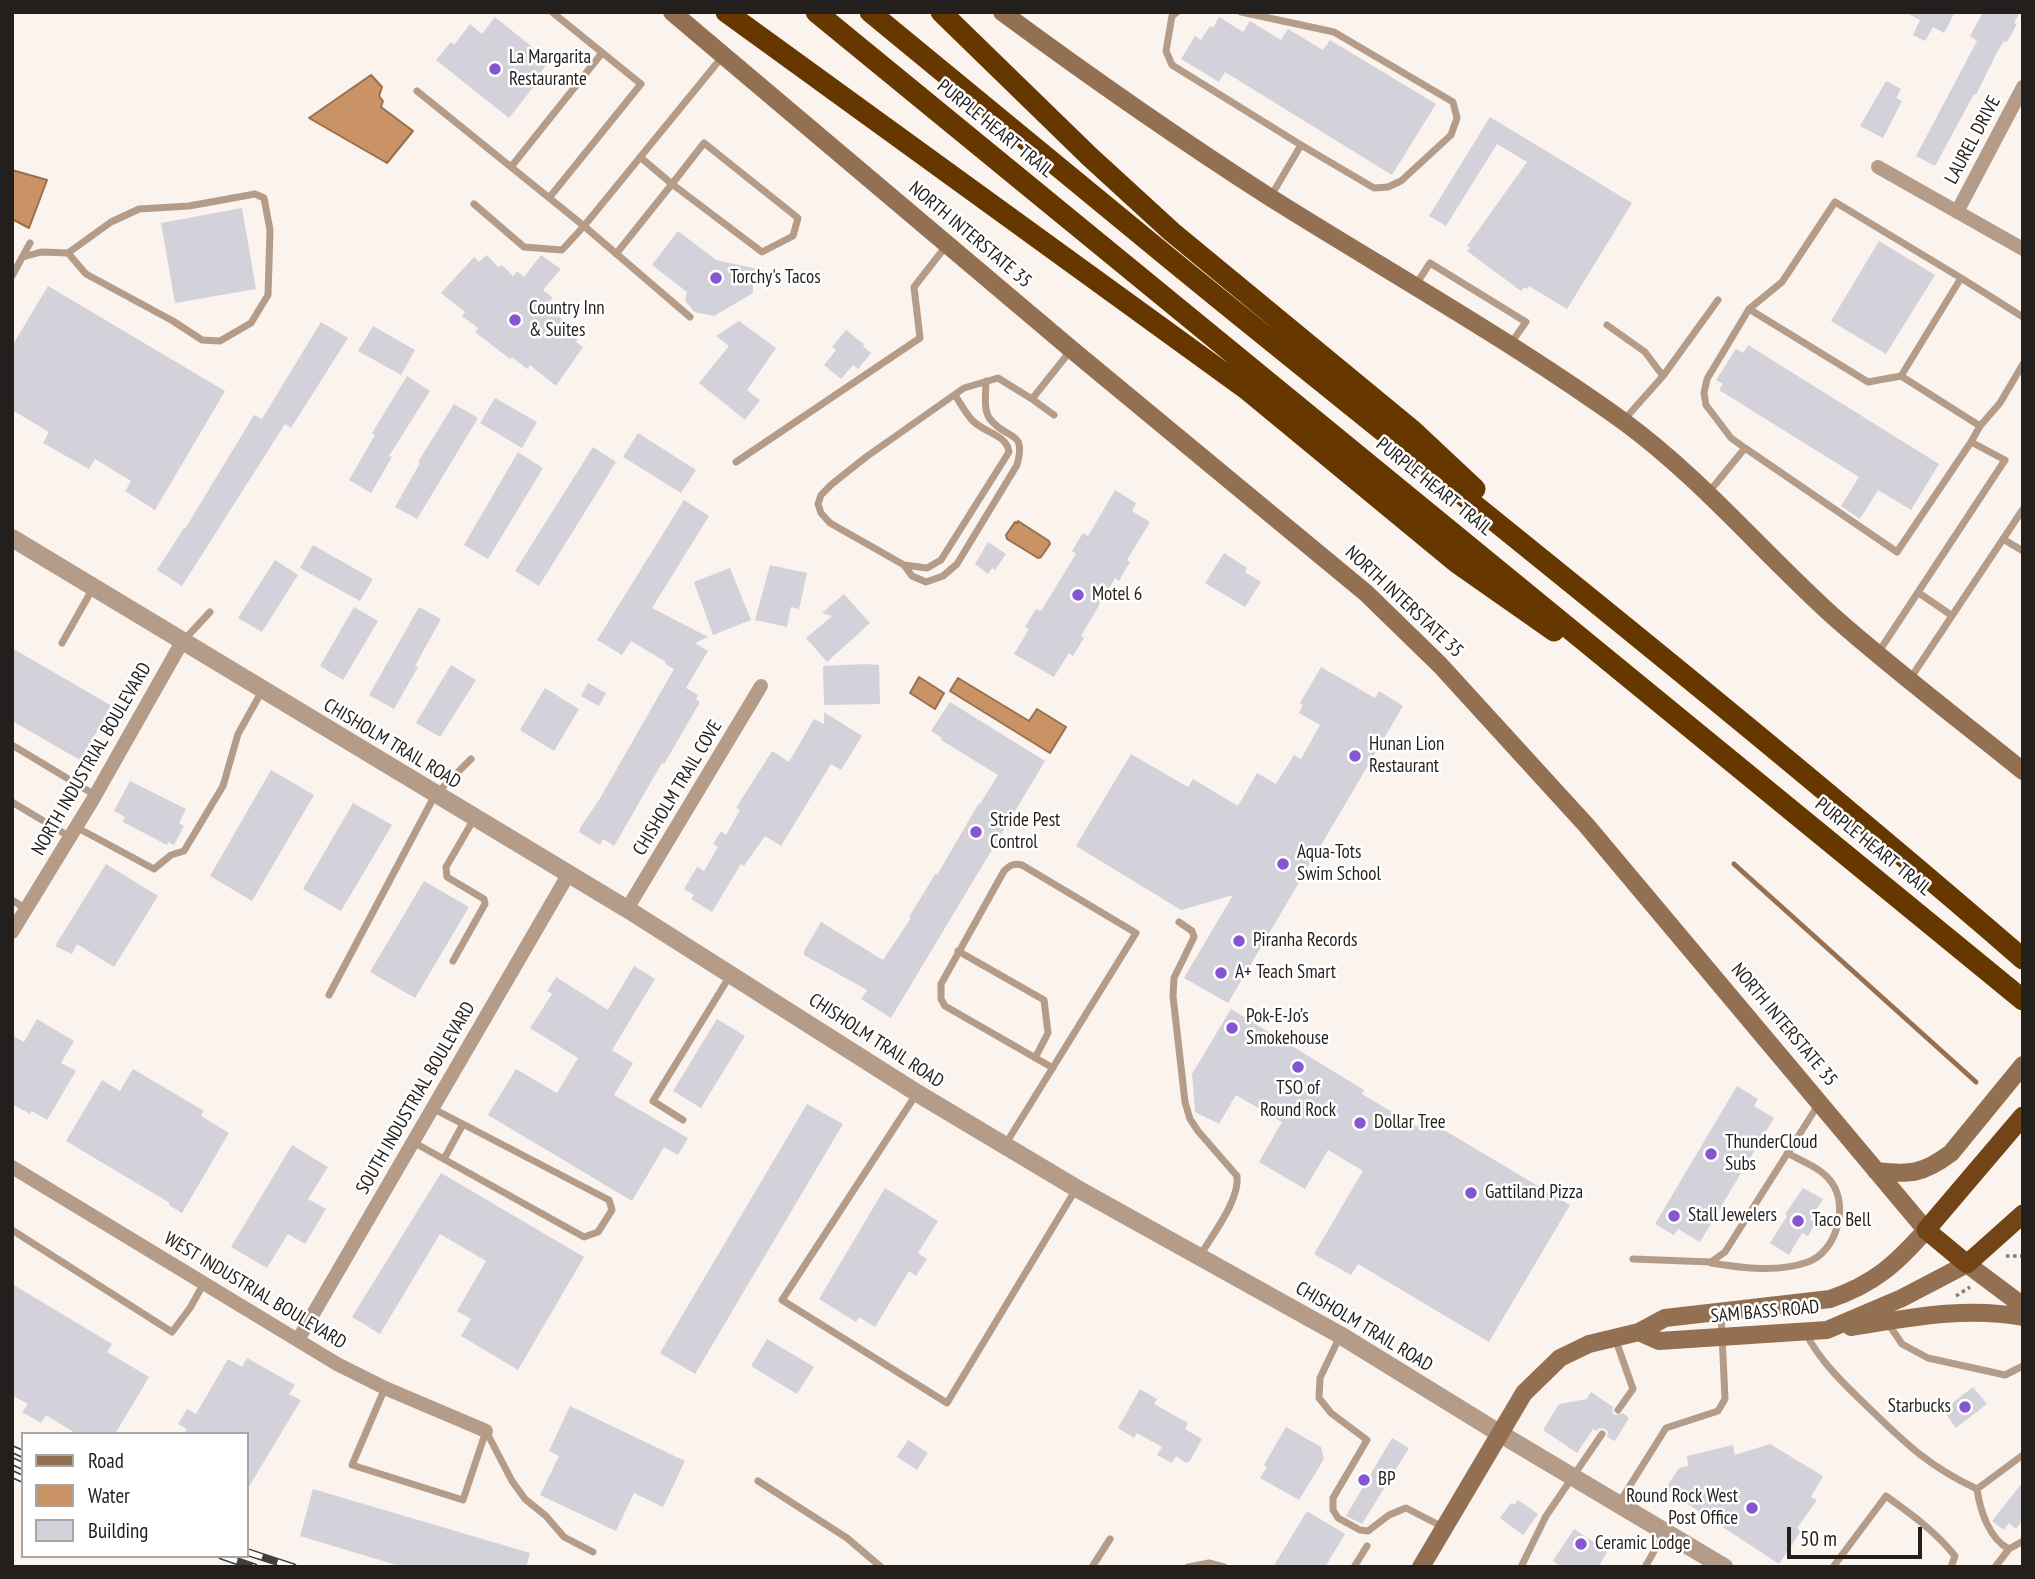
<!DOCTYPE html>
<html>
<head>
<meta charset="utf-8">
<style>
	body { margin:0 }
	#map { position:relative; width:2035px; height:1579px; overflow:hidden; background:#fbf3ed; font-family:"PT Sans Narrow",sans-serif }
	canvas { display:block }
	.frame { position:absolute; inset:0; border:14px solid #221f1d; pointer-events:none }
	.legend { position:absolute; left:21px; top:1432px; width:228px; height:126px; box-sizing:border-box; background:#fff; border:2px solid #a7a5a5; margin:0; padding:9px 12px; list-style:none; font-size:21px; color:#221f1d }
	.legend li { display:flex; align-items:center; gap:14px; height:35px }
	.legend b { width:35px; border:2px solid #a7a5a5 }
	.scale { position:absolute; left:1787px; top:1527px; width:135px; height:32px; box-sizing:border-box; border:4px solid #221f1d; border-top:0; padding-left:9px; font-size:21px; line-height:24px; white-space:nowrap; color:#221f1d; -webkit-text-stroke:5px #fff; paint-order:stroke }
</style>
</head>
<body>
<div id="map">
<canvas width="2035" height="1579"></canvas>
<div class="frame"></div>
<ul class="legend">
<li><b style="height:9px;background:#947053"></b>Road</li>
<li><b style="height:19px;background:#ca9365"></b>Water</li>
<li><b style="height:19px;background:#d3d1da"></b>Building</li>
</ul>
<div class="scale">50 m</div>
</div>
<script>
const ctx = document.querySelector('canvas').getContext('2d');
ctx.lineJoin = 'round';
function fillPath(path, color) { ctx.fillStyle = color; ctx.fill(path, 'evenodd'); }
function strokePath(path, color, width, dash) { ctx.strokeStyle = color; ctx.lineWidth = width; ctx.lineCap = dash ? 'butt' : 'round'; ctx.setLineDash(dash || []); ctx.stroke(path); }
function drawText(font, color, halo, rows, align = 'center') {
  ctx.font = font + ' "PT Sans Narrow",sans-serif'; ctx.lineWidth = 5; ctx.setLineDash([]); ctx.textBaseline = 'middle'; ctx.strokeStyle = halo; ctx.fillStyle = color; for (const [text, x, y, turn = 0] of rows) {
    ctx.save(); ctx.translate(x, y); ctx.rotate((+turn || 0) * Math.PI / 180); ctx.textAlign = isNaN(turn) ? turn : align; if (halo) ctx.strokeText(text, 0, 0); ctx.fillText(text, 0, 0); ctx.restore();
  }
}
const water = new Path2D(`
	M371 75 382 87 379 96 383 101 381 107 413 131 387 163 309 118Z
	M12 170 47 180 29 228 12 219Z
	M1018 521 1049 541 1050 544 1041 557 1038 558 1007 539 1006 535 1015 522 1017 523Z
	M919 677 944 693 935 709 910 693Z
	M958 678 1029 721 1037 709 1066 727 1050 753 950 691Z`);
fillPath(water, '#ca9365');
strokePath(water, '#98704f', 2);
strokePath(new Path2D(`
	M1734 864 1976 1082`), '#98704f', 5);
fillPath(new Path2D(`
	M1905 12H1955L1944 33 1933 27 1925 41 1913 35 1920 20Z
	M1983 12H2020L2014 23 2017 24 2007 42 2004 41 1997 52 1976 95 1974 94 1935 166 1916 156 1977 41 1970 36Z
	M495 17 536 50 533 53 547 64 540 73 542 76 509 118 436 60 451 42 454 45 470 24 482 34Z
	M1219 17 1243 32 1250 21 1281 40 1288 29 1323 50 1330 40 1436 104 1392 175 1225 72 1219 82 1181 59 1195 36 1201 40 1210 26 1213 28Z
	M1886 81 1901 89 1896 98 1902 101 1883 138 1860 126Z
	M1490 117 1632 203 1567 309 1529 286 1527 289 1524 287 1521 291 1467 251 1470 248 1467 246 1527 162 1497 144 1446 226 1429 216Z
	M242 208 256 289 175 303 161 223Z
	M678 231 716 260 771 272 753 284V293L714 316 694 312 685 300 687 292 652 265Z
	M1879 241 1935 275 1886 354 1831 321Z
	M487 255 498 267 502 265 513 276 517 271 524 277 541 255 561 269 543 290 553 298 546 304 565 323 562 327 578 339 576 342 583 347 556 386 530 365 527 369 512 357 510 359 475 332 478 328 462 316 465 312 441 293 474 257 479 262Z
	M48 286 225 391 155 510 125 491 131 481 95 459 89 469 43 443 49 432 12 410V346Z
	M739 321 776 348 747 390 760 400 745 420 699 383 729 346 716 336Z
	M321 322 348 338 291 428 285 424 182 586 157 570 184 528 185 529 254 415 262 419Z
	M373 326 415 350 401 375 358 351Z
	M846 330 864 344 863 346 871 353 858 369 853 365 841 379 824 365 836 350 832 347Z
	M1748 345 1939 464 1911 510 1878 490 1860 519 1841 506 1859 477 1719 390 1723 384 1716 380 1736 349 1743 353Z
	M407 376 430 391 389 456 392 457 371 493 349 480 375 435 372 433Z
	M495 398 537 422 522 448 480 423Z
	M454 404 478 418 417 519 395 507 420 463 418 462Z
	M638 433 696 470 681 493 623 457Z
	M593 447 616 462 539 586 515 571Z
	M518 452 543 468 488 559 464 545Z
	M1115 490 1136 503 1132 511 1150 522 1127 560 1130 562 1119 581 1115 578 1081 636 1084 638 1073 656 1069 653 1054 677 1014 654 1029 629 1025 627 1036 609 1041 611 1076 554 1072 551 1083 533 1088 536Z
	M684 500 709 516 652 608 708 637 695 643 708 651 686 688 698 695 696 700 700 702 664 764 662 763 614 846 603 839 600 845 579 832 580 828 599 800 674 669 665 664 666 662 631 641 622 655 597 640Z
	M988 542 1006 554 995 570 992 568 988 574 975 564Z
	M313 545 373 579 360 601 300 568Z
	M1224 553 1247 568 1245 572 1261 582 1245 607 1205 583Z
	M275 560 298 575 262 632 238 618Z
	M770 565 807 573 799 609 791 607 787 627 755 620Z
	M730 568 751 620 713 635 694 582Z
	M844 594 870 623 827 662 806 638 832 616 822 613Z
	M354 607 378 621 343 680 320 666Z
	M419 607 441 619 415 666 418 667 394 709 369 695Z
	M12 648 112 706 80 760 12 721Z
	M865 664 879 665 880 704 824 705 823 666Z
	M451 665 476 680 440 737 416 723Z
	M1321 667 1375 698 1379 691 1403 706 1228 1003 1184 978 1233 895 1181 910 1076 846 1131 754 1188 787 1193 779 1238 806 1257 773 1276 784 1294 755 1301 759 1320 725 1299 713 1303 705 1300 703Z
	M588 683 606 693 599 706 581 696Z
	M545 688 579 709 554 751 520 730Z
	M950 702 1045 761 891 1018 861 999 867 990 804 955V951L821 922 883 960 911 918 909 917 928 886 935 874 937 875 979 803 980 804 998 775 941 740 942 738 931 731Z
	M824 712 862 736 841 770 831 764 781 846 765 836 744 866 741 864 712 912 691 899 694 895 684 889 697 867 704 871 718 847 713 844 721 831 726 835 740 810 736 808 772 751 789 762 814 719 824 724Z
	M271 770 314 795 252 901 210 876Z
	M130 781 186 809 179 823 184 826 174 845 168 842 167 845 123 822 125 817 114 811Z
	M353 803 392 825 341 911 303 889Z
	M106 864 158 896 114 967 77 944 72 954 55 946Z
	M424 881 469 907 415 998 370 972Z
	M634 966 655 979 612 1050 633 1063 614 1095 688 1138 678 1155 664 1147 632 1201 488 1115 516 1069 557 1093 578 1058 530 1028 552 994 547 991 556 977 608 1010Z
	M1231 1009 1364 1090 1362 1094 1417 1127 1422 1117 1570 1205 1489 1342 1358 1264 1351 1275 1314 1254 1363 1171 1328 1150 1305 1189 1259 1162 1282 1122 1236 1095 1219 1124 1195 1112 1192 1074Z
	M37 1019 74 1041 61 1063 76 1071 47 1120 32 1111 30 1114 12 1104V1035L24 1042Z
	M717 1019 745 1036 701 1108 673 1091Z
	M133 1069 204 1111 201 1116 229 1133 182 1213 169 1205 170 1203 66 1141 102 1080 120 1091Z
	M1737 1086 1758 1099 1754 1106 1774 1118 1700 1242 1678 1229 1674 1235 1655 1224Z
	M807 1104 843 1124 695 1374 660 1353Z
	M292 1145 328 1167 308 1199 326 1209 305 1244 288 1234 267 1268 231 1247Z
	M441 1173 584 1257 518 1370 461 1336 471 1319 457 1311 486 1261 440 1234 380 1334 352 1317Z
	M885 1188 938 1221 918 1253 927 1259 916 1276 909 1271 875 1327 859 1317 856 1322 819 1299Z
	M1803 1188 1823 1199 1810 1219 1816 1223 1815 1224 1808 1236 1802 1233 1789 1255 1770 1243 1787 1216 1785 1214Z
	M12 1284 112 1344 107 1352 149 1377 115 1434H77L46 1415 41 1423 22 1412 28 1404 12 1395Z
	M767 1339 814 1367 797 1394 751 1366Z
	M247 1358 295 1385 289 1394 301 1400 247 1490V1434H184L187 1429 178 1424 187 1409 196 1414 228 1359 242 1367Z
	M1973 1387 1987 1404 1956 1428 1943 1410Z
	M1140 1389 1157 1399 1154 1404 1188 1423 1185 1429 1202 1439 1190 1461 1186 1463 1176 1456 1172 1463 1157 1455 1162 1447 1137 1433 1134 1438 1118 1428Z
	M1591 1392 1613 1407 1612 1412 1615 1415 1623 1413 1629 1418 1615 1441 1607 1437 1608 1432 1605 1429 1600 1428 1596 1431 1593 1429 1577 1453 1543 1430 1559 1404 1587 1399Z
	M570 1406 685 1461 663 1507 634 1493 616 1531 540 1495 559 1456 549 1451Z
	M1286 1427 1321 1447 1324 1459 1299 1500 1260 1478 1267 1467 1264 1465Z
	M1392 1438 1409 1448 1362 1524 1346 1516Z
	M908 1440 928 1453 917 1470 897 1457Z
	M1770 1444 1823 1476 1811 1497 1817 1500 1797 1528 1801 1531 1779 1564 1665 1489 1679 1468 1688 1466 1687 1456 1733 1445 1735 1455Z
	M2023 1482V1520L2016 1529 2009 1523 2004 1530 1992 1521Z
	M313 1489 530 1553 526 1567H403L300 1536Z
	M1518 1500 1538 1514 1523 1535 1500 1518 1511 1503 1514 1505Z
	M1307 1511 1345 1534 1325 1567H1273Z
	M1574 1529 1608 1551 1598 1567H1562L1553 1561Z`), '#d3d1da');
strokePath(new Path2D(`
	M2006 1256H2022
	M1956 1296 1970 1287`), '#847f7b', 3.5, [3.5, 3.5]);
strokePath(new Path2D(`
	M1177 12 1172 16 1166 51 1172 65 1301 145
	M1241 12 1334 32 1453 102 1457 118 1451 135 1401 181 1388 187 1374 188 1301 145 1271 196
	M417 91 584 226 722 57
	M704 143 798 218 793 236 762 252 672 184Z
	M511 167 602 53
	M549 198 641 84 552 12
	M474 204 524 247 562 250 584 226 690 317
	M616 254 672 184 640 157
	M23 257 41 252 68 253 111 222 139 209 189 206 255 194 264 198 270 230 268 295 251 323 220 341 202 340 173 321 86 274 68 253
	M12 276 30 243
	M1961 278 2023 317
	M1415 286 1430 263 1526 322 1511 343
	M1607 325 1645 352 1663 376
	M1901 376 1980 426 1971 442
	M986 381C986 393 983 410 990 419 1007 441 1027 429 1017 465L957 564 943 576 926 582 912 576 904 565 830 523 821 513 818 504 821 495 832 484 866 457 964 388 998 378 1032 399 1071 350
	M1032 399 1054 415
	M1623 421 1663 376 1718 300
	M1980 426 2000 403 2023 364
	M1745 448 1897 552 1971 442 2005 460 1878 653
	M736 462 920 338 914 287 946 246
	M1709 492 1745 448 1731 438 1706 405 1704 393 1707 379 1749 309 1782 282 1835 202 1961 278 1901 376 1868 382 1749 309
	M2003 539 2023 551
	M904 565 927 568 941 560 1009 452C1007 434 981 432 971 419 965 412 960 403 955 395
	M1919 593 1951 615
	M184 640 210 612
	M62 643 93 588
	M1910 679 2023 509
	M12 745 95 795
	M12 802 70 837
	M76 827 154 869 171 855 184 851 223 786 238 734 262 691
	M12 900 26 909
	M1179 922 1192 931 1194 937 1174 978 1173 996 1185 1102 1190 1119 1198 1131 1237 1176C1240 1200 1212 1235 1200 1256
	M958 951 1044 1000 1048 1033 1035 1058
	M453 961 485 904 484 899 447 877 446 867 474 819
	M329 995 435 795 471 759
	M917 1093 782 1300 947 1403 1076 1189
	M683 1120 653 1101 731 974
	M413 1142 584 1237 598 1232 612 1210 609 1200 432 1108
	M1005 1145 1136 933 1022 865C1014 863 1010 865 1004 871L941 984V999L945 1006 1053 1068
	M444 1159 463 1124
	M12 1230 172 1332 190 1308 204 1283
	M1633 1259 1711 1262 1725 1252 1818 1105
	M1711 1263C1743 1268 1777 1273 1808 1262 1836 1252 1849 1207 1832 1183 1823 1169 1802 1161 1787 1153
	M1887 1322 1902 1344 1928 1358 2005 1375 2023 1366
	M1805 1332C1821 1363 1845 1385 1870 1409 1907 1445 1930 1467 1977 1489
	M1340 1336 1320 1378 1319 1398 1331 1413 1367 1440 1333 1498V1510L1338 1518 1360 1530 1368 1531 1389 1515 1406 1508 1443 1527
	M1615 1338 1633 1389 1618 1410
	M385 1388 352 1465 463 1500 486 1431
	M486 1431 512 1481 525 1499 546 1516 564 1537 593 1552
	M758 1481 847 1538 881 1567
	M1977 1489C1980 1510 1989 1539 2009 1549
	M1977 1489 2023 1455
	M1619 1503 1666 1428 1718 1411 1725 1399 1721 1313
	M1092 1567 1110 1539
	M1188 1567 1209 1563 1224 1567
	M1354 1567 1367 1546
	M1521 1567 1546 1516 1602 1434
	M1645 1567 1664 1534
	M1833 1567 1886 1496C1911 1514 1935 1531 1955 1556L1951 1567
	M1995 1567 2009 1549 2023 1541`), '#b49c88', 7);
strokePath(new Path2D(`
	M1878 167 2023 249
	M1957 212 2023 87
	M627 909 761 686
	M12 932 92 801 182 642
	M12 1167 337 1364 385 1388 486 1431
	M298 1340 568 875`), '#b49c88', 14);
strokePath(new Path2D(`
	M12 538 627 909 917 1093 1076 1188 1340 1335 1499 1433 1724 1567`), '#b49c88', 18);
strokePath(new Path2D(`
	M672 12 1071 349 1366 593 1440 665 1587 826 1926 1230C1896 1264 1874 1284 1830 1299L1665 1318 1639 1332 1589 1344 1560 1358 1524 1393 1421 1567
	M1002 12C1090 77 1179 139 1271 198 1389 272 1510 340 1623 421 1701 478 1763 553 1834 617 1895 671 1960 720 2023 771
	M1876 1171C1910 1175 1923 1174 1951 1153L2023 1065
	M1851 1327C1908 1318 1965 1306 2023 1317
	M1639 1332 1659 1341 1827 1330 1902 1298 1967 1264 2023 1306`), '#947053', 18);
strokePath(new Path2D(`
	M2023 1116 1926 1230 1967 1264 2023 1214`), '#724416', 19);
strokePath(new Path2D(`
	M726 12 1246 389 1457 563 1554 631
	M816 12 2023 1000
	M870 12C988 109 1105 206 1223 302 1491 519 1762 733 2023 959
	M941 12 1089 156 1172 232 1411 429 1475 489`), '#673700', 21);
const rail = new Path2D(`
	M12 1449 23 1454
	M12 1461 23 1466
	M12 1474 23 1479
	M247 1552 293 1567
	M222 1556 254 1567`);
strokePath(rail, '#423e3b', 8);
strokePath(rail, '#fff', 5, [16]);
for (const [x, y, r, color] of [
	[495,69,7,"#8456cf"],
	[716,278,7,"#8456cf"],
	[515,320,7,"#8456cf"],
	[1078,595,7,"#8456cf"],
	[1355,756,7,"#8456cf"],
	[976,832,7,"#8456cf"],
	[1283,864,7,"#8456cf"],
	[1239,941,7,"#8456cf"],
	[1221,973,7,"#8456cf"],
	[1232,1028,7,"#8456cf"],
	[1298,1067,7,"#8456cf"],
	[1360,1123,7,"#8456cf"],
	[1711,1154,7,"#8456cf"],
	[1471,1193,7,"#8456cf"],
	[1674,1216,7,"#8456cf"],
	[1798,1221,7,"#8456cf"],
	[1965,1407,7,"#8456cf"],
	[1364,1480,7,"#8456cf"],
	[1752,1508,7,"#8456cf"],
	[1581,1544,7,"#8456cf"]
]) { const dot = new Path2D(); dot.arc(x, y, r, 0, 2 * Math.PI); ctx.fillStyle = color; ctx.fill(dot); strokePath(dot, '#fff', 2.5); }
drawText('19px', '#221f1d', '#fff', [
	["La Margarita",509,58],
	["Restaurante",509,80],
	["Torchy's Tacos",730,278],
	["Country Inn",529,309],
	["& Suites",529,331],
	["Motel 6",1092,595],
	["Hunan Lion",1369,745],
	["Restaurant",1369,767],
	["Stride Pest",990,821],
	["Control",990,843],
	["Aqua-Tots",1297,853],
	["Swim School",1297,875],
	["Piranha Records",1253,941],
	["A+ Teach Smart",1235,973],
	["Pok-E-Jo’s",1246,1017],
	["Smokehouse",1246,1039],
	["TSO of",1298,1089,"center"],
	["Round Rock",1298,1111,"center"],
	["Dollar Tree",1374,1123],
	["ThunderCloud",1725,1143],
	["Subs",1725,1165],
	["Gattiland Pizza",1485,1193],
	["Stall Jewelers",1688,1216],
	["Taco Bell",1812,1221],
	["Starbucks",1951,1407,"right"],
	["BP",1378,1480],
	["Round Rock West",1738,1497,"right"],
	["Post Office",1738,1519,"right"],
	["Ceramic Lodge",1595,1544]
], 'left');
drawText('19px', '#221f1d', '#fff', [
	["PURPLE HEART TRAIL",995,129,39],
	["LAUREL DRIVE",1973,140,-62],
	["NORTH INTERSTATE 35",970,235,40],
	["PURPLE HEART TRAIL",1434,487,39],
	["NORTH INTERSTATE 35",1404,602,43],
	["CHISHOLM TRAIL ROAD",392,744,31],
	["NORTH INDUSTRIAL BOULEVARD",92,759,-60],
	["CHISHOLM TRAIL COVE",678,788,-59],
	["PURPLE HEART TRAIL",1873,847,39],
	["NORTH INTERSTATE 35",1784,1025,50],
	["CHISHOLM TRAIL ROAD",876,1041,33],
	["SOUTH INDUSTRIAL BOULEVARD",416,1098,-60],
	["WEST INDUSTRIAL BOULEVARD",255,1291,31],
	["SAM BASS ROAD",1765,1312,-5],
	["CHISHOLM TRAIL ROAD",1364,1327,31]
]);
</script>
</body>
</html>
